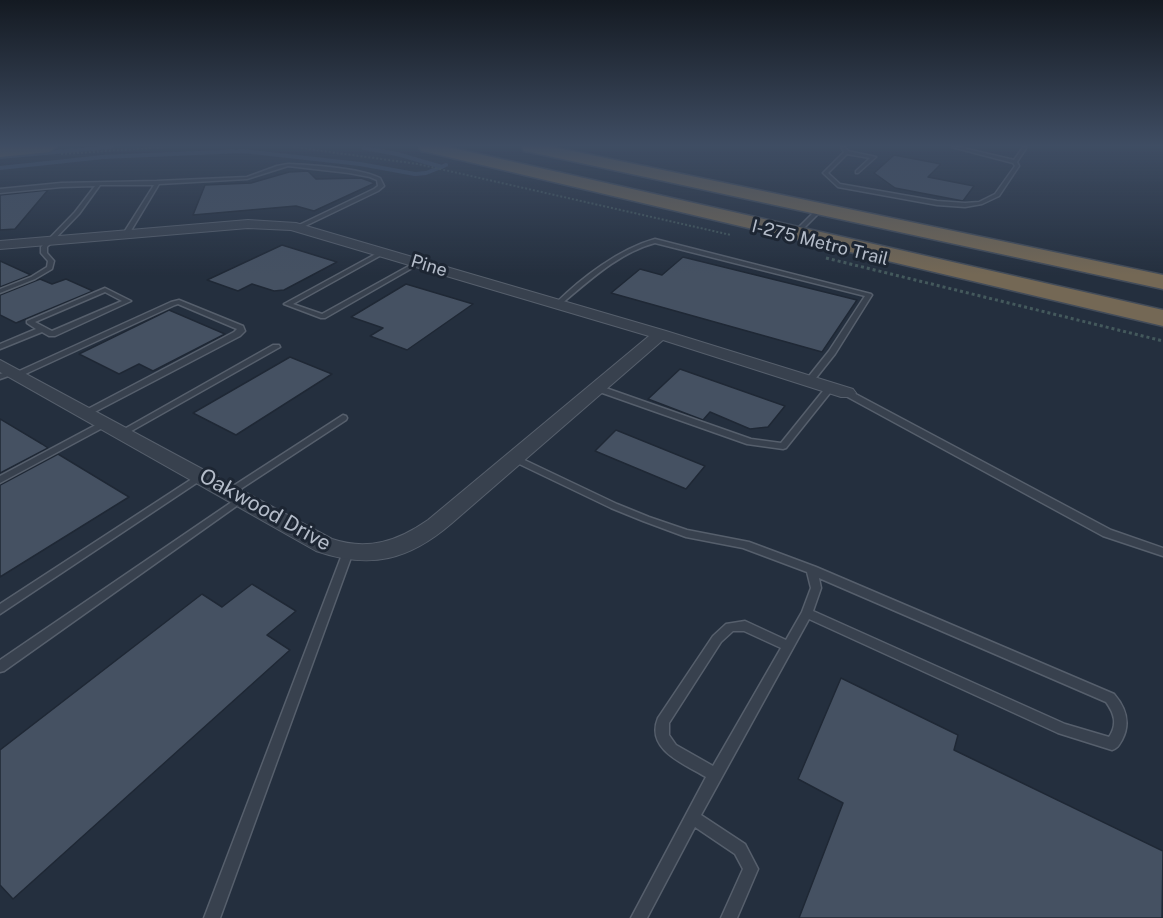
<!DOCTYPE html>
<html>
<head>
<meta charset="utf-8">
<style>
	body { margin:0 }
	canvas { display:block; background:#242f3e }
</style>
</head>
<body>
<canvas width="1163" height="918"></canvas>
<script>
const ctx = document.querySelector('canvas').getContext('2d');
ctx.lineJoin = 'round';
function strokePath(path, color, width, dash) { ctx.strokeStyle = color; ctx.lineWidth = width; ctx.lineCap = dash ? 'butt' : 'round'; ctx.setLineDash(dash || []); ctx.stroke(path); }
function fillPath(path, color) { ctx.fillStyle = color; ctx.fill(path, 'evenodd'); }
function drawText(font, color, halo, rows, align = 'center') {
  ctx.font = font + ' "Public Sans",sans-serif'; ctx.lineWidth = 6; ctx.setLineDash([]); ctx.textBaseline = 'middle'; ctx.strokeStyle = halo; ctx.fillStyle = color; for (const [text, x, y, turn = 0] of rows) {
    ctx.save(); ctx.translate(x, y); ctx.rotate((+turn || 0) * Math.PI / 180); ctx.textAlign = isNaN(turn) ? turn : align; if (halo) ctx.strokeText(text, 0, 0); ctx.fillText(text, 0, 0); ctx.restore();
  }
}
strokePath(new Path2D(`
	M364 148 397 154 442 167
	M0 157 111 147
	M0 168 103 157 243 151 360 164 415 174 426 173 446 165`), '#394c67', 4);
const building = new Path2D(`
	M894 155 941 164 928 177 974 186 963 201 895 188 874 173Z
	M308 171 316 179 361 178 375 183 314 211 296 206 193 215 205 185 251 183 289 172Z
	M48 190 15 229 0 230V195Z
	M282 245 337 262 284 290 274 291 252 284 238 291 207 280Z
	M683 257 857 300 822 352 611 293 640 269 662 275Z
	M0 261 31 275 0 287Z
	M40 279 52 284 66 279 93 291 16 323 0 315V295Z
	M406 284 473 304 407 350 370 336 383 328 351 317Z
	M169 310 225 334 153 371 139 364 119 374 79 354Z
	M290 357 332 374 236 435 193 413Z
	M680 369 785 406 768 427 750 429 710 412 703 420 648 399Z
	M0 419 42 444 48 448 0 473Z
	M616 430 705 466 686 489 595 451Z
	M58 454 129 497 0 577V485Z
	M252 584 296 611 267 635 290 650 13 899 0 885V750L202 594 222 607Z
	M841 678 958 735 954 750 1163 851 1162 918H799L843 803 798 779Z`);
fillPath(building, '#455162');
strokePath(building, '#1f2835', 1.5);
const lane = new Path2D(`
	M841 147H845L848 151 876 157 858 173H856V171L870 158 847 154 828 173 840 184 937 201 965 203 979 202 995 194 1015 166 1013 163 952 147H959L1014 160 1023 147H1027L1017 162 1019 166 999 196 982 204 965 207 937 205 838 187 823 173 844 152Z
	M288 164C312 165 359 168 380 178L384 186 378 191 299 229 297 228V226L374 189 378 186 377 180 370 177 349 173 288 166 247 179 159 184 129 234 126 236 123 234 154 185H100L79 214 47 247V253L54 261 52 269 35 279 0 293V289L31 277 47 267 48 261 41 253V247L75 212 95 186 61 187 0 193V189L61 183 157 181 247 177 277 166Z
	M818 208 823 209 798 234H794V232Z
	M655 239 871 294 872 295 835 354 812 383H809L805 381 829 351 865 296 655 243C618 253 589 281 560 305H556L555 304C581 278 619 249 655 239Z
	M383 250 386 252 385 253 293 304 322 314 416 262 421 263 325 318H321L284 304Z
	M105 288 131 301 55 336H49L42 332 0 349V344L36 329 27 323V321ZM105 292 122 301 52 331 35 322Z
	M179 300 243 326 245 331 240 336 87 416 83 413 84 411 234 332 237 329 178 304 175 305 21 376H18L14 374 0 379V374L13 370 17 372 171 302Z
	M273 345H279L280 347 126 434H120L119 432Z
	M594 386H600L751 439 781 443 827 386H830L834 388 786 448 783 449 747 444 594 390 593 388Z
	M844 391H850L1111 530 1163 548V556L1103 536 844 395 843 393Z
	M343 415 346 416 347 418 346 420 233 494H227L225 492 227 490Z
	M105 420 109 423 108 425 0 483V476Z
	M516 456 617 504 649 517 687 530 749 542 816 567 1114 694C1126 708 1131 723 1122 740 1119 745 1118 748 1112 750L1058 733 809 619 701 815 745 844 758 869 737 918H721L743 869 735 854 695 827 647 918H631L706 777C685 764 645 750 658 718L713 636 726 624 745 621 786 640 802 612 811 588 807 572 743 548 686 537 643 521 611 508 513 461 512 459 513 457ZM819 578 1106 702C1114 713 1118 724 1109 737L1065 724 813 611 821 588ZM733 631H744L781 648 713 766 676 745 669 735V723L721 642Z
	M201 473 206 476 204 478 0 614V604Z
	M242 495 247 498 245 500 4 671 0 672V660Z
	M348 548 352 549 353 552 220 918H204L343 552 344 549Z`);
const street = new Path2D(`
	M248 220 296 223 666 331 853 389 856 393 853 397H841L663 340 452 523C409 560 371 570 316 551L0 372V360L332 539C368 551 398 541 428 520L649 336 291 230 248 228 0 249V241Z`);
const highway = new Path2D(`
	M0 147H57L49 152 0 157Z
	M419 147H448L1163 310V326L427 152 421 151Z
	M522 147H553L1163 275V289L530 152 524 151Z`);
strokePath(lane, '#565f6c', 3);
strokePath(street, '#565f6c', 2);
strokePath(highway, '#434c59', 3);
strokePath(new Path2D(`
	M293 147 418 164 731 235
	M61 154 165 147`), '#44595c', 2, [2, 2]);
strokePath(new Path2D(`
	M826 258 1163 341`), '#44595c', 3, [3, 3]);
fillPath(lane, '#38414e');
fillPath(street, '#38414e');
fillPath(highway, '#746855');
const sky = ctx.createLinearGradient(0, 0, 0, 275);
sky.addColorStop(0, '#141a22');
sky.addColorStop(0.53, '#3f4d63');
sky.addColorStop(1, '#3f4d6300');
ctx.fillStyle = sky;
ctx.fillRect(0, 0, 1163, 275);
drawText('18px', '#b4bcc9', '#1d2633', [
	["I-275 Metro Trail",820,243,14],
	["Pine",429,266,17]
]);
drawText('21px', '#b4bcc9', '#1d2633', [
	["Oakwood Drive",265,510,29]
]);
</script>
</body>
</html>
